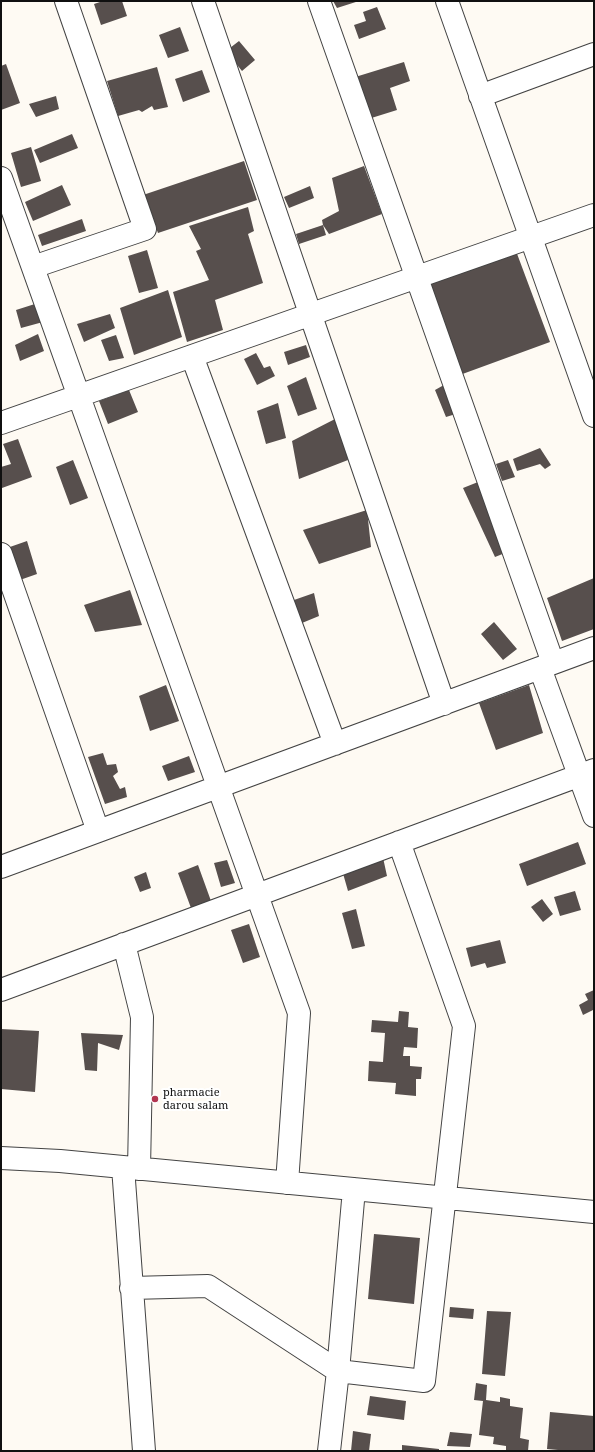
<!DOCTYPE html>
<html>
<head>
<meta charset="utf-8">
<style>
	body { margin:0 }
	#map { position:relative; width:595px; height:1452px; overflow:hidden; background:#fefaf3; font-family:"Noto Serif",serif }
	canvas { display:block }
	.frame { position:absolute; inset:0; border:2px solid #101010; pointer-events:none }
</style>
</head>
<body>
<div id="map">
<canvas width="595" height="1452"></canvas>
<div class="frame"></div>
</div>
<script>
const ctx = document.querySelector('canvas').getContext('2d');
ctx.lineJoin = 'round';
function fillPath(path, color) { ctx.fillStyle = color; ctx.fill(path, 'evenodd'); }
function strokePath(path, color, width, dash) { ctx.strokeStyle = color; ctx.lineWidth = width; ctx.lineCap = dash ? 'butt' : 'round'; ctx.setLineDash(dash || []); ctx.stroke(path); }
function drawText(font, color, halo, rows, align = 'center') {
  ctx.font = font + ' "Noto Serif",serif'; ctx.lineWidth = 4; ctx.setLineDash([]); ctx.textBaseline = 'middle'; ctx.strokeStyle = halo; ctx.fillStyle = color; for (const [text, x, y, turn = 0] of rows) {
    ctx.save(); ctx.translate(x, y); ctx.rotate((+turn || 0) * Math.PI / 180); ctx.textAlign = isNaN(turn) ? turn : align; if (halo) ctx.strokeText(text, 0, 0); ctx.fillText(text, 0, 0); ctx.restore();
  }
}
fillPath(new Path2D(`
	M103 1H122L127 16 101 25 94 4Z
	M333 1H359L337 8Z
	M377 7 386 29 359 39 354 25 366 21 363 12Z
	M180 27 189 51 168 58 159 35Z
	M239 41 255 60 242 71 226 51Z
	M404 62 410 81 390 88 397 110 365 120 352 78Z
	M6 64 20 103 1 110V66Z
	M157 67 168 107 154 110 152 106 142 112 139 110 118 116 107 81Z
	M202 70 210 92 183 102 175 79Z
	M56 96 59 109 36 117 29 104Z
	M72 134 78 148 40 163 34 150Z
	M31 147 41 181 21 187 11 153Z
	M244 161 257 200 158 233 143 195Z
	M364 166 382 214 329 234 323 225 326 235 299 244 296 234 323 225 322 220 339 211 332 178Z
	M62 185 71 205 33 221 25 202Z
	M310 186 314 198 289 208 284 197Z
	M248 207 254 231 248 234 263 283 215 300 223 330 187 342 173 292 209 280 196 251 201 249 189 226Z
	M82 219 86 231 42 246 38 235Z
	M147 250 158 288 139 293 128 256Z
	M516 251 550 342 457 376 423 285Z
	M168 290 182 337 134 355 120 308Z
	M38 303 43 322 21 328 16 310Z
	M110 314 115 328 84 342 77 324Z
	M38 334 44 351 20 361 15 345Z
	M116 335 124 358 109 361 101 340Z
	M306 345 310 357 288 365 284 352Z
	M256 353 264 368 270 366 275 376 257 385 244 359Z
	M306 377 317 409 298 416 287 386Z
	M451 381 459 413 446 417 435 390Z
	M129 390 138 412 108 424 99 401Z
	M278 403 286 438 266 444 257 411Z
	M337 418 348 460 299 479 292 441Z
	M18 439 32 477 2 488 1 484V467L11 464 3 444Z
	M540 448 551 465 545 469 540 464 517 471 513 459Z
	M73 460 88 498 70 505 56 467Z
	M508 460 515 477 502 481 496 464Z
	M483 480 510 551 495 557 463 488Z
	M367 510 371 547 319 564 303 530Z
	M27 541 37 574 17 581 7 548Z
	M594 578V629L562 641 547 598Z
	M130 590 142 625 95 632 84 605Z
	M314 593 319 616 302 623 294 600Z
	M494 622 517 649 503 660 481 634Z
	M166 685 179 721 150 731 139 696Z
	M529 685 543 733 496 750 479 703Z
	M103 753 107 765 116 764 118 772 113 776 120 789 125 787 127 797 105 804 88 757Z
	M189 756 195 772 168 781 162 766Z
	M578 842 586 864 527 886 519 864Z
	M382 853 387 876 348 891 342 870Z
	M227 860 235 883 221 887 214 863Z
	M198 865 211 901 191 908 178 873Z
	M146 872 151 888 140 892 134 877Z
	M575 891 581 910 560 916 554 897Z
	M542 899 553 914 543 922 531 907Z
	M356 909 365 946 352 949 342 913Z
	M249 924 260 957 243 963 231 930Z
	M500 940 506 963 487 968 485 963 471 967 466 948Z
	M594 990V1014L593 1010 583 1015 579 1005 588 1000 585 994Z
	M399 1011 409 1012 408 1027 418 1028 417 1048 404 1047 403 1056H410V1066L422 1067 421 1079H416V1096L395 1094 396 1083 368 1081 369 1061 383 1062 385 1033 371 1032 372 1020 398 1022Z
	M1 1029 39 1031 35 1092 1 1089Z
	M81 1033 123 1035 119 1050 98 1043 97 1071 85 1070Z
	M374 1234 420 1238 414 1304 368 1299Z
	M450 1307 474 1309 473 1319 449 1317Z
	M487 1311 511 1312 505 1376 482 1374Z
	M476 1383 487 1385 486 1400 500 1402V1397L510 1399V1406L523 1408 520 1438 529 1440 528 1451H506V1446L493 1444 494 1437 479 1435 483 1401 474 1400Z
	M370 1396 406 1401 404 1420 367 1415Z
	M550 1412 594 1416V1451H569L547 1449Z
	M353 1431 371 1434 369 1451H351Z
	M450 1432 472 1434 470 1447 447 1446Z
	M402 1445 439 1449V1451H402Z`), '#574f4d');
const minor = new Path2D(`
	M203 1 444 704
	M319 1 553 663
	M447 1 594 416
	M480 96 594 54
	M1 178 299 1013 287 1183
	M33 267 145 229 66 1
	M192 356 335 744
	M1 423 594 215
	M1 554 98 831
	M540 668 594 816
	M1 867 594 648
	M124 944 142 1017 139 1169
	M1 990 594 770
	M1 1158 60 1161 594 1212
	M123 1167 144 1451
	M131 1288 208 1286 338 1371 424 1381 464 1026 399 842
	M329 1451 338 1371 354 1189`);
strokePath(minor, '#434343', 24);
strokePath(minor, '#fff', 22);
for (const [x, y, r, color] of [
	[155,1099,4,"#b2354f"]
]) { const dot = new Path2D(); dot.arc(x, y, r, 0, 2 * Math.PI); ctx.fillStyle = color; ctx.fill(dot); strokePath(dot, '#fff', 1.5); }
drawText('11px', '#101010', '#fff', [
	["pharmacie",163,1093],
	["darou salam",163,1106]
], 'left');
</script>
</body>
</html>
